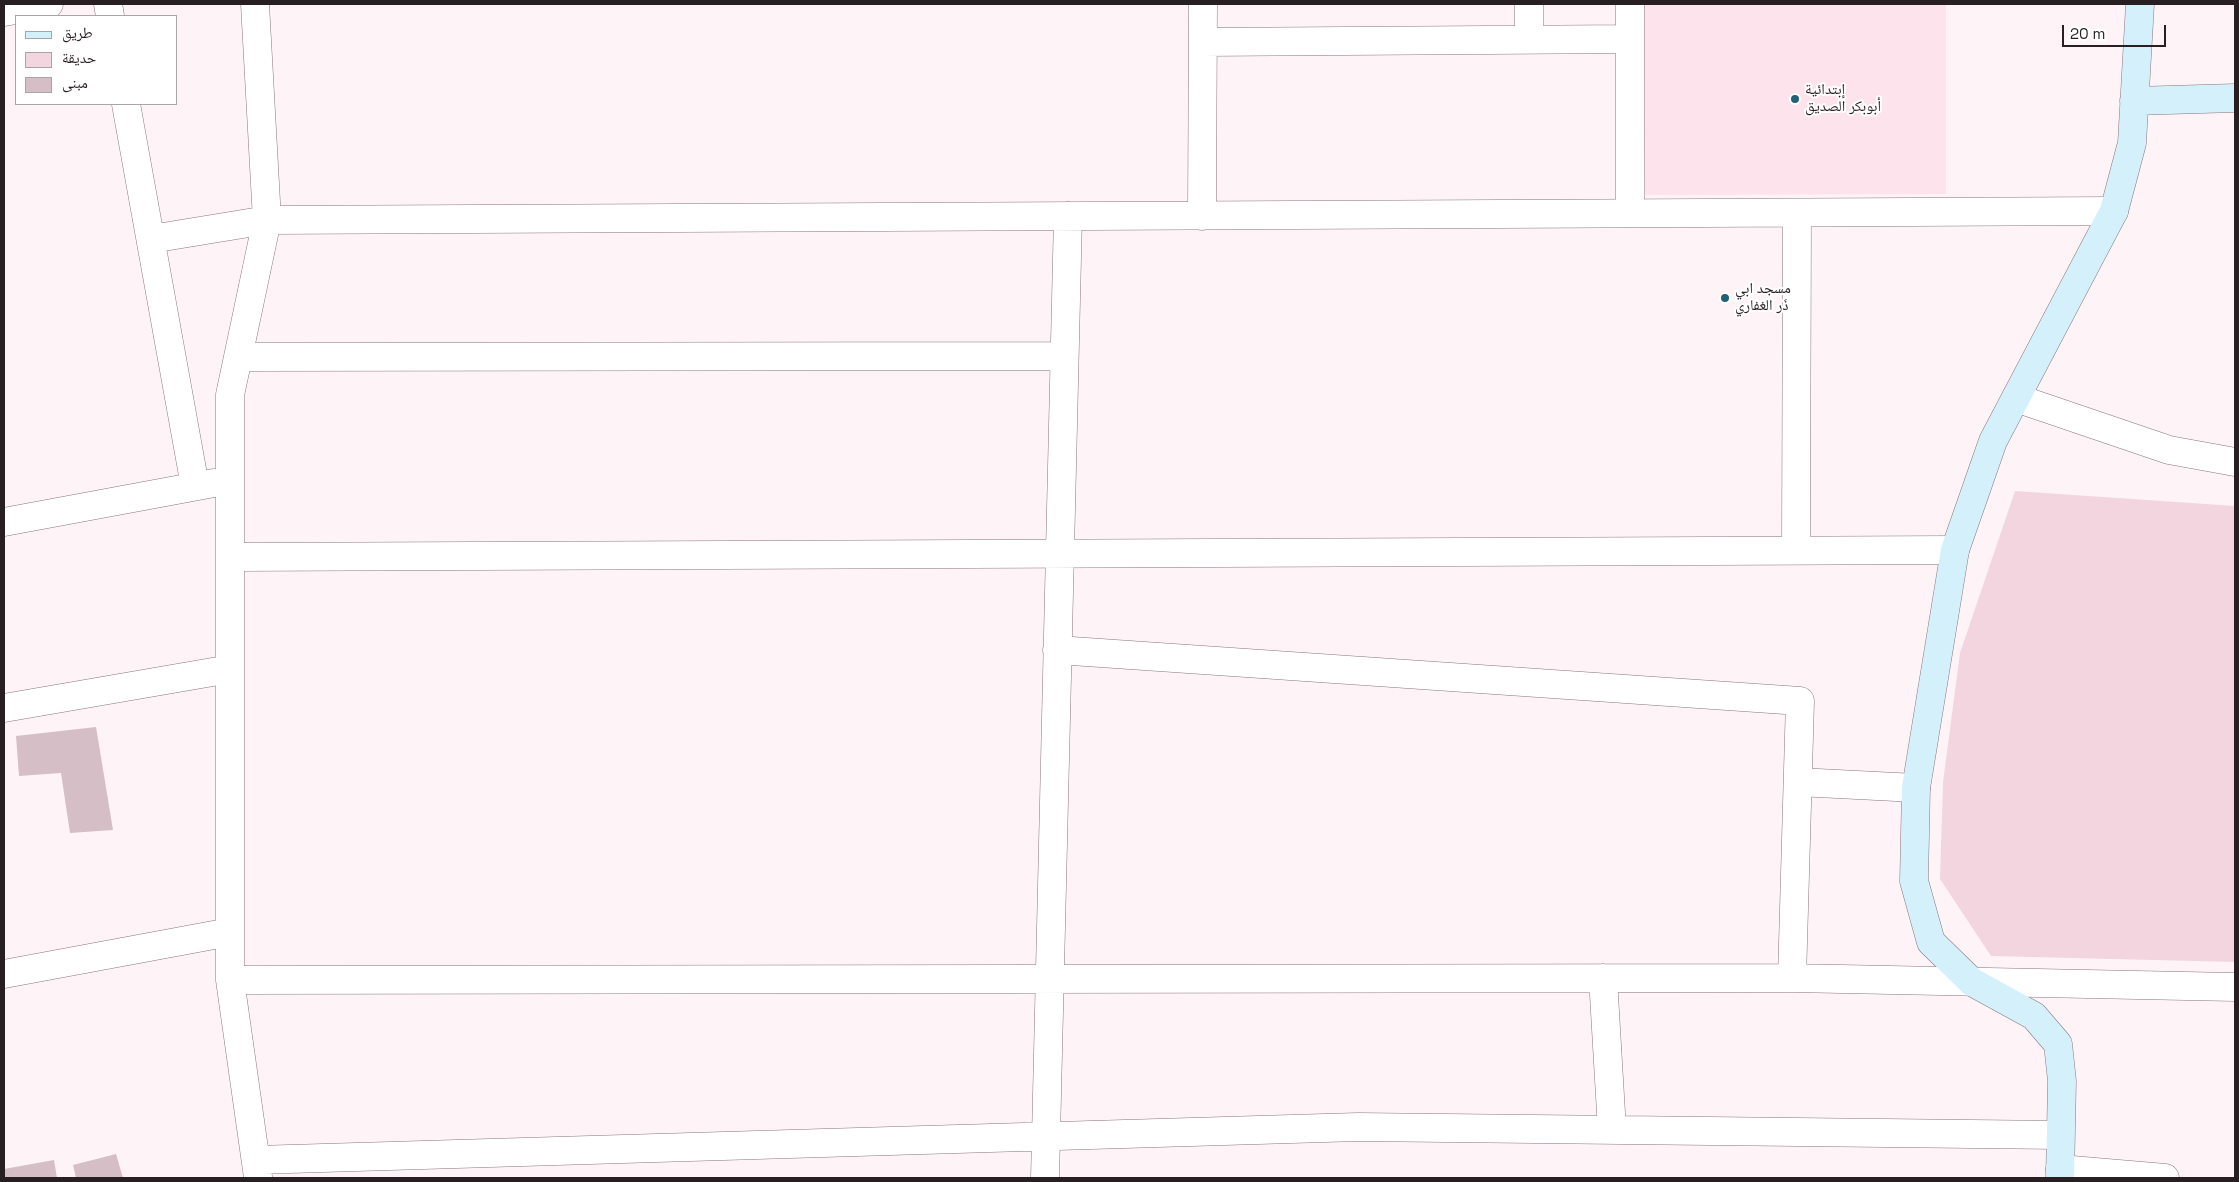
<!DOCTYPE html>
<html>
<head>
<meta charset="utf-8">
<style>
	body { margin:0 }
	#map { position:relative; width:2239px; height:1182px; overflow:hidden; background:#fef4f8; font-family:"Space Grotesk","Noto Naskh Arabic",sans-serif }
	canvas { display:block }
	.frame { position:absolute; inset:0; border:5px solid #281f23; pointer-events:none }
	.legend { position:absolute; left:15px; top:15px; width:162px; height:90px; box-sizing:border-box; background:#fff; border:1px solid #a9a5a7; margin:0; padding:6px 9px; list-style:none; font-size:15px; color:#281f23 }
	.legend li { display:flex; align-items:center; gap:10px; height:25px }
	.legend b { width:25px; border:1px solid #a9a5a7 }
	.scale { position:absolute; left:2062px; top:25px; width:104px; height:22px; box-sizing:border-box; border:2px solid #281f23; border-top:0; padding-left:6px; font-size:15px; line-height:18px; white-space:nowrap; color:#281f23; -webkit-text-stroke:4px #fff; paint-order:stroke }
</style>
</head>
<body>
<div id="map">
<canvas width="2239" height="1182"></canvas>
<div class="frame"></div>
<ul class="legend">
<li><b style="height:6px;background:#d4f1fb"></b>طريق</li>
<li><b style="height:14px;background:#f2d5df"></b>حديقة</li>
<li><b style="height:14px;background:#d5bec6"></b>مبنى</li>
</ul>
<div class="scale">20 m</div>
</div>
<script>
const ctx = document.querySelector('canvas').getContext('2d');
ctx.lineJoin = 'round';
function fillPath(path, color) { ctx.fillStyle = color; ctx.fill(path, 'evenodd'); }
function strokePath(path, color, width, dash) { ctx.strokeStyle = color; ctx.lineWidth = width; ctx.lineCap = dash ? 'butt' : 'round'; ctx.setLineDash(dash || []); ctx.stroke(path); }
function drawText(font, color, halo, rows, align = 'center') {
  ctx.font = font + ' "Space Grotesk","Noto Naskh Arabic",sans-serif'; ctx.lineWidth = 4; ctx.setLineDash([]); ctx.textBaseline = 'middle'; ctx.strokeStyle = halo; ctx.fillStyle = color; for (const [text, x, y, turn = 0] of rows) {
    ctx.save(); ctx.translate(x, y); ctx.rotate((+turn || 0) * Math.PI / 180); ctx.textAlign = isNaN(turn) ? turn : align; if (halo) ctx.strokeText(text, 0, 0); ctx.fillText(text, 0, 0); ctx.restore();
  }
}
fillPath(new Path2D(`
	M1644 4H1946V194L1645 195Z`), '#fde3ec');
fillPath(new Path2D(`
	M2015 491 2235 506V962L1991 956 1940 879 1943 782 1960 653Z`), '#f2d5df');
fillPath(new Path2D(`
	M96 727 113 830 70 833 61 773 19 776 16 736Z
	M116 1154 123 1178H76L73 1165Z
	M54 1160 57 1178H4V1169Z`), '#d5bec6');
const street = new Path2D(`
	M108 4 110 16
	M255 4 267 220 230 395V980L258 1177
	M4 12 49 4
	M1529 39V4
	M1203 42 1630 39
	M126 104 195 486
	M1630 213V4
	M1202 216 1203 4
	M151 239 267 220 2114 211
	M238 357 1064 356
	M2016 398 2169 450 2235 462
	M4 522 214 483
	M1796 550 1797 213
	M230 557 1955 550
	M1057 650 1800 701 1792 978
	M4 708 230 669
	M1798 782 1916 788
	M4 974 230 932
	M1603 978 1612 1130
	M230 980 1792 978 2235 987
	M256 1160 1358 1127 2060 1135
	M2060 1169 2165 1178
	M1045 1178 1068 216`);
const secondary = new Path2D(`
	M2134 101 2235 98
	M2060 1178 2062 1081 2058 1044 2034 1016 1972 982 1931 942 1914 881 1916 788 1955 550 1993 441 2114 211 2132 143 2140 4`);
strokePath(street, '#8a757d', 29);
strokePath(secondary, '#8a757d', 29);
strokePath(street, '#fff', 28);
strokePath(secondary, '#d4f1fb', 28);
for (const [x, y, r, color] of [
	[1795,99,5,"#216076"],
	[1725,298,5,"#216076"]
]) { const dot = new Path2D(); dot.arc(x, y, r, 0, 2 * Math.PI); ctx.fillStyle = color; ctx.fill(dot); strokePath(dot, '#fff', 2); }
drawText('15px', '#281f23', '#fff', [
	["إبتدائية",1805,90],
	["أبوبكر الصديق",1805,107],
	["مسجد ابي",1735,289],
	["ذَر الغفاري",1735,306]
], 'left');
</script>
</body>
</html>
